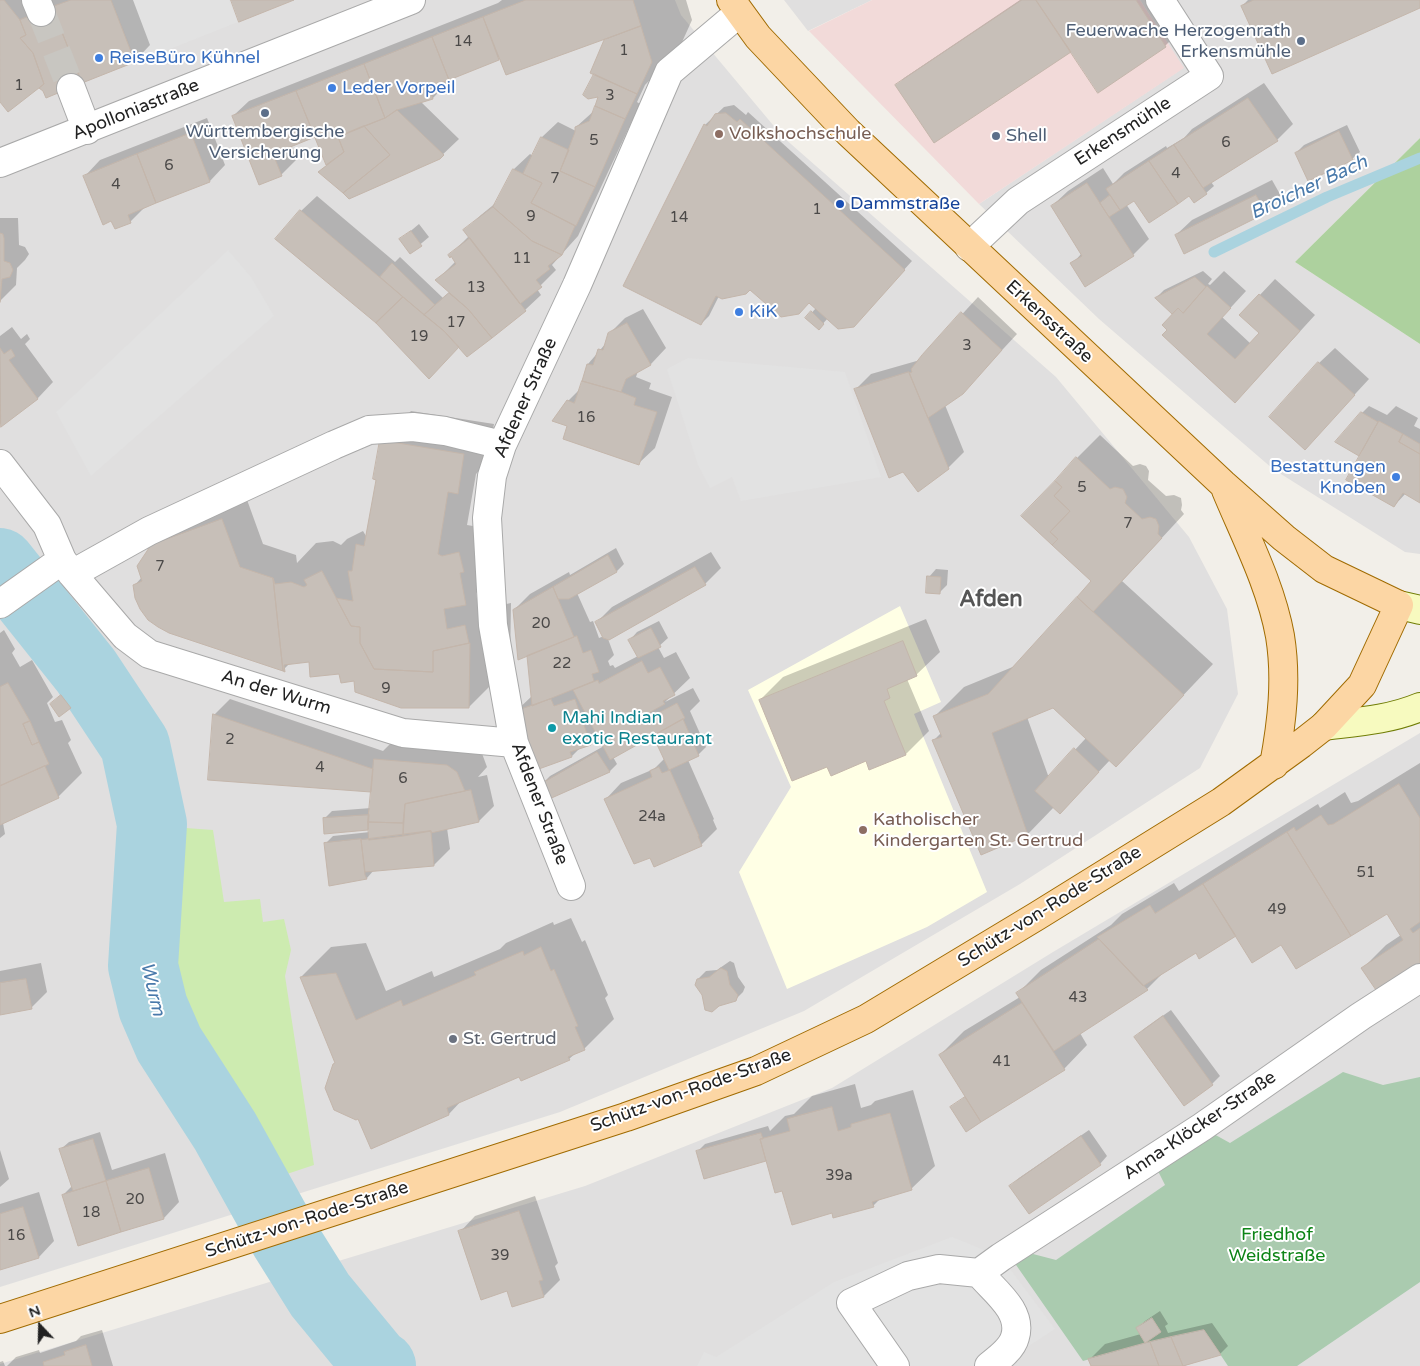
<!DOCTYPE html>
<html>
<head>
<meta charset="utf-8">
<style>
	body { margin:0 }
	#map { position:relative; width:1420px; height:1366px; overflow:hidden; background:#f2efe9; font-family:"Varela Round",sans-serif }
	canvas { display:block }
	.north { position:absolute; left:15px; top:1301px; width:50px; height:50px; -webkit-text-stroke:4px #fff; paint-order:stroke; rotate:339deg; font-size:14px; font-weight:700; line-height:20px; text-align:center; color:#222 }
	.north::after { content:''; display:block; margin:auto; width:18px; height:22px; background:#222; clip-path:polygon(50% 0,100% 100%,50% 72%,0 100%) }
</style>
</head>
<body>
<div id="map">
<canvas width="1420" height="1366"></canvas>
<div class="north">N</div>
</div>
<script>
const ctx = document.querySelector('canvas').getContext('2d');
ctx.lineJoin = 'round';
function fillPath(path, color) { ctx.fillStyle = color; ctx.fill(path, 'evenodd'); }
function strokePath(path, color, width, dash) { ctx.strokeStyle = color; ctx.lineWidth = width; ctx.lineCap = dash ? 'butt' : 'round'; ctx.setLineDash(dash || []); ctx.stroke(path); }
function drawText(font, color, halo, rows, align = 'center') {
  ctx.font = font + ' "Varela Round",sans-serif'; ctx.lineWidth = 4; ctx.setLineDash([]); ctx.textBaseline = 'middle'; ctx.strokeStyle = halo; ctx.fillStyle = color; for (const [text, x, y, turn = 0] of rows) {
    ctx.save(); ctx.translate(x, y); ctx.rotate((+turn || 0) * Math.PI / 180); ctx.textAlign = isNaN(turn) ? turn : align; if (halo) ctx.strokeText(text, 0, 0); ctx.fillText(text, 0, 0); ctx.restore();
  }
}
fillPath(new Path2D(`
	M0 0H675L681 15 783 137 1056 377 1189 537 1227 609 1238 694 1200 768 1020 884 804 1011 560 1112 0 1287Z
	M784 0H872L808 31Z
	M1140 0H1420V138L1295 262 1420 344V554L1405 552 1273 469 1099 319 979 204 1183 68Z
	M1420 733V1366H0V1364L585 1186 832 1088 1053 952Z`), '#e0dfdf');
fillPath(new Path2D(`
	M872 0H1140L1184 68 979 204 809 31Z`), '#f2dad9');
fillPath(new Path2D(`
	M900 606 941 702 914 714 987 892 927 927 787 989 739 872 791 787 748 690Z`), '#ffffe5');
fillPath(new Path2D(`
	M168 742 172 827 213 830 224 902 260 899 263 922 284 919 291 950 285 976 314 1165 224 1195 171 1099 142 1058 128 1010 123 930 130 823 129 747Z`), '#cdebb0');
fillPath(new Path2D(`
	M1420 138V344L1295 262Z`), '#add19e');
fillPath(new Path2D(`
	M1343 1072 1383 1085 1420 1077V1282L1297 1366H1228L1204 1330 1145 1343 1083 1361 1014 1262 1033 1254 1056 1260 1165 1185 1157 1169 1212 1133 1230 1143Z`), '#aacbaf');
fillPath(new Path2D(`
	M112 0H229L238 22 137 62Z
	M228 250 251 277 274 316 91 476 56 412Z
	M688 358 845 372 881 477 741 501 732 477 710 488 698 465 667 369Z
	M952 1237 1001 1257 1055 1329 998 1366H697L704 1352 716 1357 834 1282Z`), '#e2e2e2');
fillPath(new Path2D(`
	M278 1183 327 1262 280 1277 234 1199Z`), '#fff');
fillPath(new Path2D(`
	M0 0H133L150 45 135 61 47 96 44 82 0 100Z
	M502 0H686L692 20 678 51 645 85 637 102 640 104 578 236 552 265 556 270 537 289 541 295 525 310 460 346 301 211 317 196 395 262 400 257 443 298 450 292 437 280 456 261 451 255H450L469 236 465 231 481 215 497 202 514 169 530 154 533 156 542 137 558 122 576 131V127L595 110 601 96 595 74 605 41 610 36 500 57 447 79 448 82 433 98 420 101 459 139 439 158 320 172 327 165 315 136 291 145 297 159 281 175 233 116 249 101 498 3Z
	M1020 0H1148L1173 38 1165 46 1072 50 897 86 904 78Z
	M1248 0H1420V6H1242Z
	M1264 83 1293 124 1277 140 1211 182 1214 186 1206 193 1135 199 1126 204 1149 239 1133 255 1072 264 1082 253 1052 206 1068 191 1103 168 1113 184 1124 173 1166 146 1167 148 1184 138 1192 129Z
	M734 105 746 115 748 112 912 261 861 317 828 318 819 328 807 318 816 308 809 302 750 288 719 296 709 316 701 324 705 125 724 107Z
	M207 118 225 165 210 181 146 206 130 222 85 176 100 160Z
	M1347 125 1360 152 1352 159 1296 153 1304 145Z
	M1272 180 1281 196 1265 212 1176 235 1192 220Z
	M0 218H18L19 245 25 247 29 254 25 260 17 268 16 285 0 301Z
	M419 224 429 237 410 253 401 239Z
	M1203 271 1212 279 1208 284 1210 285 1224 271 1246 291 1222 317 1251 344 1261 333 1241 315 1275 279 1315 315 1251 385 1169 330 1174 314 1156 298 1164 290Z
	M978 297 1017 334 978 376 945 405 964 452 948 468 855 390 871 374 920 360Z
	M643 309 666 348 651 364 638 371 636 377 651 383 649 389 672 397 655 448 639 463 569 425 568 401 580 389 588 364 607 342 609 334 625 318Z
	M12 327 21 339 27 334 30 339 25 344 53 382 38 398 1 425 0 423V336Z
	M1335 348 1369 379 1320 432 1319 363Z
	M1369 406 1387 415 1396 406 1418 418 1414 426 1420 429V501L1406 493 1394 506 1363 450 1359 454 1362 413Z
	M411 411 494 424 487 462 476 474 467 525 473 526 489 522 496 574 476 593 477 599 495 596 497 606 511 603 510 666 469 707 355 680 310 660 290 663 283 670 135 585 142 577 152 546 176 522 246 497 263 544 296 555 297 563 316 543 333 541 341 545 347 539 363 531 366 536 377 479 381 441Z
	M1100 435 1133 466 1140 464 1146 466 1149 471 1148 480 1166 496 1174 495 1181 498 1182 505 1181 510 1184 514 1122 581 1213 664 1116 766 1110 760 1060 813 1054 807 1028 834 982 853 933 741 941 733 934 717 964 687 1015 666 1093 581 1077 458ZM1053 707 1086 738 1049 778 1027 717Z
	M616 548 624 564 617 571 577 593 590 622 593 621 599 638 604 636 596 623 612 607 711 552 721 568 705 584 608 639 614 655 608 661 610 666 613 665 615 668 638 656 630 640 637 632 659 621 668 638 658 647 664 658 676 652 690 678 665 702 693 688 700 701 690 711 706 747 698 755 688 760 714 819 713 820 717 829 701 845 650 856 606 799 621 783 654 769 665 758 654 734 613 757 617 764 610 771 548 799 542 784 550 776 604 746 598 735 590 743 581 747 572 756 514 713 532 696 528 654 514 610 530 594 569 572 570 575Z
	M936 569 948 570 947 585 939 593 929 577Z
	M926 619 940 652 916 675 907 679 929 731 906 754 870 768 866 759 828 765 760 700 783 677Z
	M4 630 15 649 12 653 20 667 32 660 53 697 47 703 55 722 62 720 71 740 68 743 82 773 58 797 3 823 5 834 0 838V633Z
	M69 688 78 700 60 715 51 704Z
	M230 699 383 751 398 736 480 748 487 767 478 777 487 775 494 806 479 821 447 828 450 849 434 865 374 870 367 878 330 885 325 844 333 836 370 832V829L325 832 324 819 332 811 371 808 372 791 214 715Z
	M1420 763V964L1363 968 1386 945 1401 935 1387 912 1281 944 1236 934 1196 952 1166 970 1147 989 1080 1033 1087 1045 1064 1069 966 1131 952 1108 966 1096 940 1055 964 1031 1020 997 1018 993 1041 970 1111 925 1122 914 1174 883 1179 891 1318 804 1320 808 1345 792 1351 803 1358 801Z
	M571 918 582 942 585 940 608 995 605 998 614 1019 584 1049 577 1052 569 1059 520 1076 463 1099 449 1114 337 1063 301 977 331 947 366 943 386 991 432 971 434 977 500 949 506 943 553 922 554 925Z
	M730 961 734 963 738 977 745 987 743 992 735 1000 698 979 706 971 717 970Z
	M41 963 47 992 31 1008 0 1014V971Z
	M1171 1010 1220 1076 1212 1084 1136 1037 1144 1029Z
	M855 1084 861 1108 871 1105 875 1101 913 1090 935 1166 911 1189 881 1198 873 1206 833 1211 783 1190 767 1159 766 1160 697 1152 705 1144 768 1126 770 1131 785 1116 794 1114 812 1096Z
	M1089 1130 1107 1156 1100 1164 1011 1186 1019 1178Z
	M100 1132 112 1170 165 1153 179 1202 164 1218 78 1244 63 1195 72 1186 61 1149 69 1142Z
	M0 1150 9 1179 0 1187Z
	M39 1192 54 1241 39 1257 0 1269V1204Z
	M535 1196 558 1263 555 1266 560 1280 544 1296 513 1306 507 1290 460 1232 475 1216Z
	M1160 1311 1168 1324 1165 1326 1168 1333 1212 1323 1228 1346 1220 1354 1184 1366H1093L1090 1359 1105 1344 1141 1334 1137 1329 1145 1321Z
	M102 1330 113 1366H7L16 1357 39 1350 40 1353 76 1341 81 1336Z
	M3 1361 5 1366H0V1362Z`), '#0003');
strokePath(new Path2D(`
	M1214 252 1327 197 1420 158`), '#aad3df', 11);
strokePath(new Path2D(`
	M0 563 86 671 135 745 152 824 143 966 153 1007 169 1044 225 1131 285 1239 320 1295 376 1363 381 1366`), '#aad3df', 70);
const building = new Path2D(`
	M0 0H4L20 20 26 35 20 38 33 53 44 84 8 112 0 102Z
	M71 0H111L135 62 82 83 52 7Z
	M231 0H294L239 22Z
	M526 0H633L641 26 506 75 483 17Z
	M1022 0H1036L1071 52 934 143 895 85Z
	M1036 0H1136L1166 47 1098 93Z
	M1254 0H1420V8L1272 74 1241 6Z
	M52 7 82 83 46 98 43 91 39 88 44 84 33 53 20 38 26 35 20 20Z
	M483 17 499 60 449 80 432 37Z
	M641 26 652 62 637 94 590 73 604 40Z
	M432 37 449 80 429 87 433 99 397 110 385 118 364 64Z
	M364 64 385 118 338 137 344 152 326 165 296 91Z
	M594 74 637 94 625 119 595 106 598 97 588 99 583 95Z
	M296 91 315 137 273 154 282 176 259 185 232 116Z
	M1248 98 1278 141 1203 188 1174 145Z
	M595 106 625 119 595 187 560 171 575 132V127L589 121Z
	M397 110 444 155 440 159 349 199 343 193 390 155 364 126 385 118Z
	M726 113 737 122 740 119 905 270 854 327 838 329 809 303 799 314 781 317 750 290 746 294 722 299 716 296 701 325 623 286 704 124 707 126 715 114Z
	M364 126 390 155 343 193 318 172 344 152 338 137Z
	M1339 131 1353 160 1308 181 1295 153Z
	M191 133 210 182 156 203 137 154Z
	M541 137 569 150 560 171 595 187 576 226 531 203 542 183 523 174Z
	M1174 145 1207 194 1194 203 1189 196 1178 204 1149 161Z
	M137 154 156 203 128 215 131 223 115 229 111 221 103 225 83 176Z
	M1149 161 1178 204 1149 223 1134 201 1120 210 1106 189Z
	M513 169 542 183 531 203 575 226 562 255 532 241 493 207Z
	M1087 183 1134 256 1085 287 1070 263 1082 256 1051 206Z
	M1110 195 1120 210 1109 217 1100 203Z
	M1256 195 1266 213 1184 254 1175 235Z
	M493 207 532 241 562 255 548 266 550 269 536 280 542 287 520 304 463 230Z
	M300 210 403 297 376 323 275 239Z
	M411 231 422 246 410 254 399 239Z
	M0 233 3 234 4 238V261L10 263 13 270 10 277 2 279 0 302Z
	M470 238 526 311 492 338 468 309 435 280 456 264 451 256 450 258 448 255Z
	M392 263 435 305 424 315 380 277Z
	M1195 277 1206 287 1183 313 1178 308 1172 314 1155 298Z
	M1207 286 1231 308 1207 334 1235 359 1259 333 1239 315 1259 294 1300 331 1235 403 1162 335 1167 330 1162 325 1178 308 1183 313Z
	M449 293 468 309 492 338 467 357 444 331 424 315Z
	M403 297 444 331 459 347 429 379 376 323Z
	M811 311 824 324 819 330 805 318Z
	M961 312 1002 350 963 394 928 418 909 373 912 372 911 369 922 355Z
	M627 323 651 365 626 379 621 392 582 381 587 364 593 365 598 349 603 350 608 333Z
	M0 348 4 354 11 349 15 356 9 360 38 399 1 427Z
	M1318 362 1355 395 1305 450 1269 417Z
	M909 372 949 469 918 492 903 472 889 478 854 389Z
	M582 381 621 392 636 398 634 405 657 412 639 465 563 439 567 426 552 421 567 400 574 403Z
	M1361 412 1378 422 1359 456 1335 442Z
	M1379 421 1403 434 1399 442 1420 454V503L1403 493 1394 507 1346 480Z
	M1403 434 1420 444V454L1399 442Z
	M380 440 464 454 458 494 448 492 438 554 442 556 459 552 464 572 460 573 466 605 444 609 447 629 465 625 469 643 433 651V672L374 669 360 643V627L351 626 336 598 353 601 348 571H352L356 544 364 546 376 480 373 479Z
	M1076 457 1110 489 1115 487 1123 489 1127 497 1125 503 1142 519 1150 517 1156 519 1159 526 1158 534 1162 538 1093 612 1077 597 1091 581 1052 545 1058 539 1050 532 1070 511 1054 496 1062 487 1055 481Z
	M1055 481 1062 487 1054 496 1070 511 1050 532 1058 539 1052 545 1021 516Z
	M222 519 240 567 273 578 283 671 169 633 158 627 148 620 140 609 135 598 133 585 142 581 137 566 151 545Z
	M608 555 617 572 569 599H558L553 587Z
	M695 567 706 585 609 640 603 638 595 622Z
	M322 571 351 626 360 627V643L374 669 433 672V651L470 643 469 708H401L355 692 354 681 341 683 339 674 310 677 309 662 284 665 285 672 283 671 273 578 275 584 291 582 304 587 307 585 304 580Z
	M927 576 941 577 940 594 926 593Z
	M553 587 574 637 518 660 513 610Z
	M1077 597 1184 695 1116 767 1053 708 992 733 1028 835 981 855 932 740 942 737 933 716 988 694Z
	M651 628 661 647 638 658 628 640Z
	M577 636 583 653 591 650 599 672 592 674 594 681 532 706 527 656Z
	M903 641 917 676 887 689 890 698 884 701 906 755 869 770 866 761 831 776 827 767 792 781 759 700Z
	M642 661 648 673 660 667 675 695 663 701 665 704 645 715 647 719 677 703 685 718 610 760 573 690 598 680 599 683Z
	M8 683 30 721 23 724 32 745 39 742 49 764 0 786V687Z
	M61 695 71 708 59 717 50 704Z
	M551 699 554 706 575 699 591 745 570 752 572 757 536 770 513 712Z
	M213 714 373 769 371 792 208 780Z
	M683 719 699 756 669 770 653 736Z
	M30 721 39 742 32 745 23 724Z
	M1074 748 1099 772 1060 814 1035 791Z
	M597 752 610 772 547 800 541 784Z
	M374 759 447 765 457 772 465 791 405 804 403 823 368 822Z
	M45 766 59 798 0 825V786Z
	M659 767 662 773 670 770 699 836H698L702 846 654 867 650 858 634 864 604 799 652 777 650 771Z
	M1399 784 1420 818V922L1410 929 1413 933 1420 928V965L1378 993 1361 968 1403 940 1387 914 1351 936 1287 832 1294 827 1296 831 1321 815 1328 825 1333 824Z
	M471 790 479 822 431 833V831L403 836 405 804Z
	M369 815 368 830 324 834 323 818Z
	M368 822 403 823V836L369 840Z
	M431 831 434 866 365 872 361 840Z
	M1287 832 1351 936 1296 969 1281 945 1252 963 1203 884Z
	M361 839 365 875 367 879 329 886 324 843Z
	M1203 884 1236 936 1199 959 1196 953 1143 986 1097 937 1150 905 1155 913Z
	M1099 939 1148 990 1054 1051 1016 993Z
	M541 947 551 971 554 969 578 1026 575 1027 585 1050 568 1057 570 1060 521 1081 519 1077 447 1108 449 1115 371 1149 358 1119 356 1120 334 1110 325 1088 333 1064 335 1063 300 977 336 973 356 1020 401 1000 403 1006 476 975 474 972 523 951 524 955Z
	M721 968 727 971 730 985 738 995 736 1001 719 1006 712 1012 705 1010 702 995 695 985 697 979 709 977Z
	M26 979 32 1009 0 1015V983Z
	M1022 1003 1065 1070 981 1122 939 1055Z
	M1163 1016 1213 1085 1184 1106 1134 1037Z
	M965 1097 981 1122 966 1132 950 1107Z
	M832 1107 838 1131 851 1127V1124L890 1113 912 1190 872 1202 874 1207 833 1218 832 1213 792 1225 782 1191 775 1193 760 1139 790 1131 787 1119Z
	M761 1133 763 1139H760L766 1161 704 1179 696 1151Z
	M1081 1136 1101 1165 1029 1214 1009 1186Z
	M93 1139 106 1181 73 1191 59 1149Z
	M149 1168 164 1219 121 1232 106 1181Z
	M106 1181 121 1232 78 1246 62 1195Z
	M23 1207 39 1258 0 1270V1214Z
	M519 1211 543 1280 539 1281 544 1297 512 1307 507 1291 481 1300 458 1231Z
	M1152 1318 1161 1332 1145 1343 1136 1328Z
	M1204 1330 1221 1355 1183 1366 1171 1337Z
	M1171 1337 1183 1366H1159L1150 1342Z
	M1150 1342 1159 1366H1091L1088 1359Z
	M86 1345 92 1366H44L43 1362 65 1355 64 1352Z`);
fillPath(building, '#c7bfb8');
strokePath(building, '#c4b6ab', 1);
strokePath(new Path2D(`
	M41 12 71 88`), '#c8c6c1', 28, [28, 14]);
const street = new Path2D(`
	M36 0 41 12
	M71 88 87 130
	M0 163 411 0
	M969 247 1018 201 1209 76 1160 0
	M0 464 47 525 62 560 72 574 125 636 149 654 403 733 514 743
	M72 574 149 531 334 445 369 430 413 427 445 431 502 445
	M0 604 62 560
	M571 886 514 743 493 625 487 518 492 476 502 445 577 285 669 72 739 13
	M979 1273 1001 1257 1202 1127 1361 1016 1420 978
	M895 1366 851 1303 908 1276 939 1269 979 1273C994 1291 1023 1311 1015 1337 1012 1349 998 1359 989 1366`);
const secondary = new Path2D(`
	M1399 605 1420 610
	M1324 726C1356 722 1389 720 1420 707`);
const primary = new Path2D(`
	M1226 490C1246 538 1271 586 1280 636 1287 679 1282 722 1274 765
	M0 1319 626 1117 756 1071 866 1019 1037 916 1221 802 1301 744 1324 726 1362 685 1399 605 1324 569 1284 538 1223 484 848 132 758 37 731 0`);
strokePath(street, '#a9a9a9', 30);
strokePath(secondary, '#707d05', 30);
strokePath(primary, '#a06b00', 30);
strokePath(street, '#fff', 28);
strokePath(secondary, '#f7fabf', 28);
strokePath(primary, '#fcd6a4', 28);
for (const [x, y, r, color] of [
	[1301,41,5,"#5c6f8a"],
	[99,58,5,"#3f7fe0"],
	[332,88,5,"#3f7fe0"],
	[265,113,5,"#5c6f8a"],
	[719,134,5,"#8d6e63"],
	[996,136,5,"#5c6f8a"],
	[840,204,5,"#1a4fb4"],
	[739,312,5,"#3f7fe0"],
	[1396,477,5,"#3f7fe0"],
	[552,728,5,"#0f9aa8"],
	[863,830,5,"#8d6e63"],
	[453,1039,5,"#6b7280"]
]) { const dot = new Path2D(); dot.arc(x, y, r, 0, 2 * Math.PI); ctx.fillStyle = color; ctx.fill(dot); strokePath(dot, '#fff', 2); }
drawText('15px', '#4b4948', null, [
	["14",463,42],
	["1",624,51],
	["1",19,86],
	["3",610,96],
	["5",594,141],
	["6",1226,143],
	["6",169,166],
	["4",1176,174],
	["7",555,179],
	["4",116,185],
	["1",817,210],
	["9",531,217],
	["14",679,218],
	["11",522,259],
	["13",476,288],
	["17",456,323],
	["19",419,337],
	["3",967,346],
	["16",586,418],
	["5",1082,488],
	["7",1128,524],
	["7",160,567],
	["20",541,624],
	["22",562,664],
	["9",386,689],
	["2",230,740],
	["4",320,768],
	["6",403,779],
	["24a",652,817],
	["51",1366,873],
	["49",1277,910],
	["43",1078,998],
	["41",1002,1062],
	["39a",839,1176],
	["20",135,1200],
	["18",91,1213],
	["16",16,1236],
	["39",500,1256]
]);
drawText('18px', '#4e5e75', '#fff', [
	["Feuerwache Herzogenrath",1291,31],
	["Erkensmühle",1291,52],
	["Württembergische",265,132,"center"],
	["Versicherung",265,153,"center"],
	["Shell",1006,136,"left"]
], 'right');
drawText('18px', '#366cbe', '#fff', [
	["ReiseBüro Kühnel",109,58],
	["Leder Vorpeil",342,88],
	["KiK",749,312],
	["Bestattungen",1386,467,"right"],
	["Knoben",1386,488,"right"]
], 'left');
drawText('18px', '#222', '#fff', [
	["Apolloniastraße",136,110,-22],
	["Erkensmühle",1123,132,-33],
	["Erkensstraße",1049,322,43],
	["Afdener Straße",526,398,-66],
	["An der Wurm",276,693,17],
	["Afdener Straße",539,804,69],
	["Schütz-von-Rode-Straße",1050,907,-32],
	["Schütz-von-Rode-Straße",691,1091,-20],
	["Anna-Klöcker-Straße",1200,1126,-34],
	["Schütz-von-Rode-Straße",307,1220,-18]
]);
drawText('18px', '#785e54', '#fff', [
	["Volkshochschule",729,134],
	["Katholischer",873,820],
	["Kindergarten St. Gertrud",873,841]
], 'left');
drawText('18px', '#164399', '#fff', [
	["Dammstraße",850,204]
], 'left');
drawText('18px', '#0d838f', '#fff', [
	["Mahi Indian",562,718],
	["exotic Restaurant",562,739]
], 'left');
drawText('18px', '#5b616d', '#fff', [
	["St. Gertrud",463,1039]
], 'left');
drawText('18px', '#0c8416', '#fff', [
	["Friedhof",1277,1235],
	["Weidstraße",1277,1256]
]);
drawText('italic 19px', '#4a7aab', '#fff', [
	["Broicher Bach",1309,188,-25],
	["Wurm",152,989,77]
]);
drawText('bold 22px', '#555', '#fff', [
	["Afden",991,600]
]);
</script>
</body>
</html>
